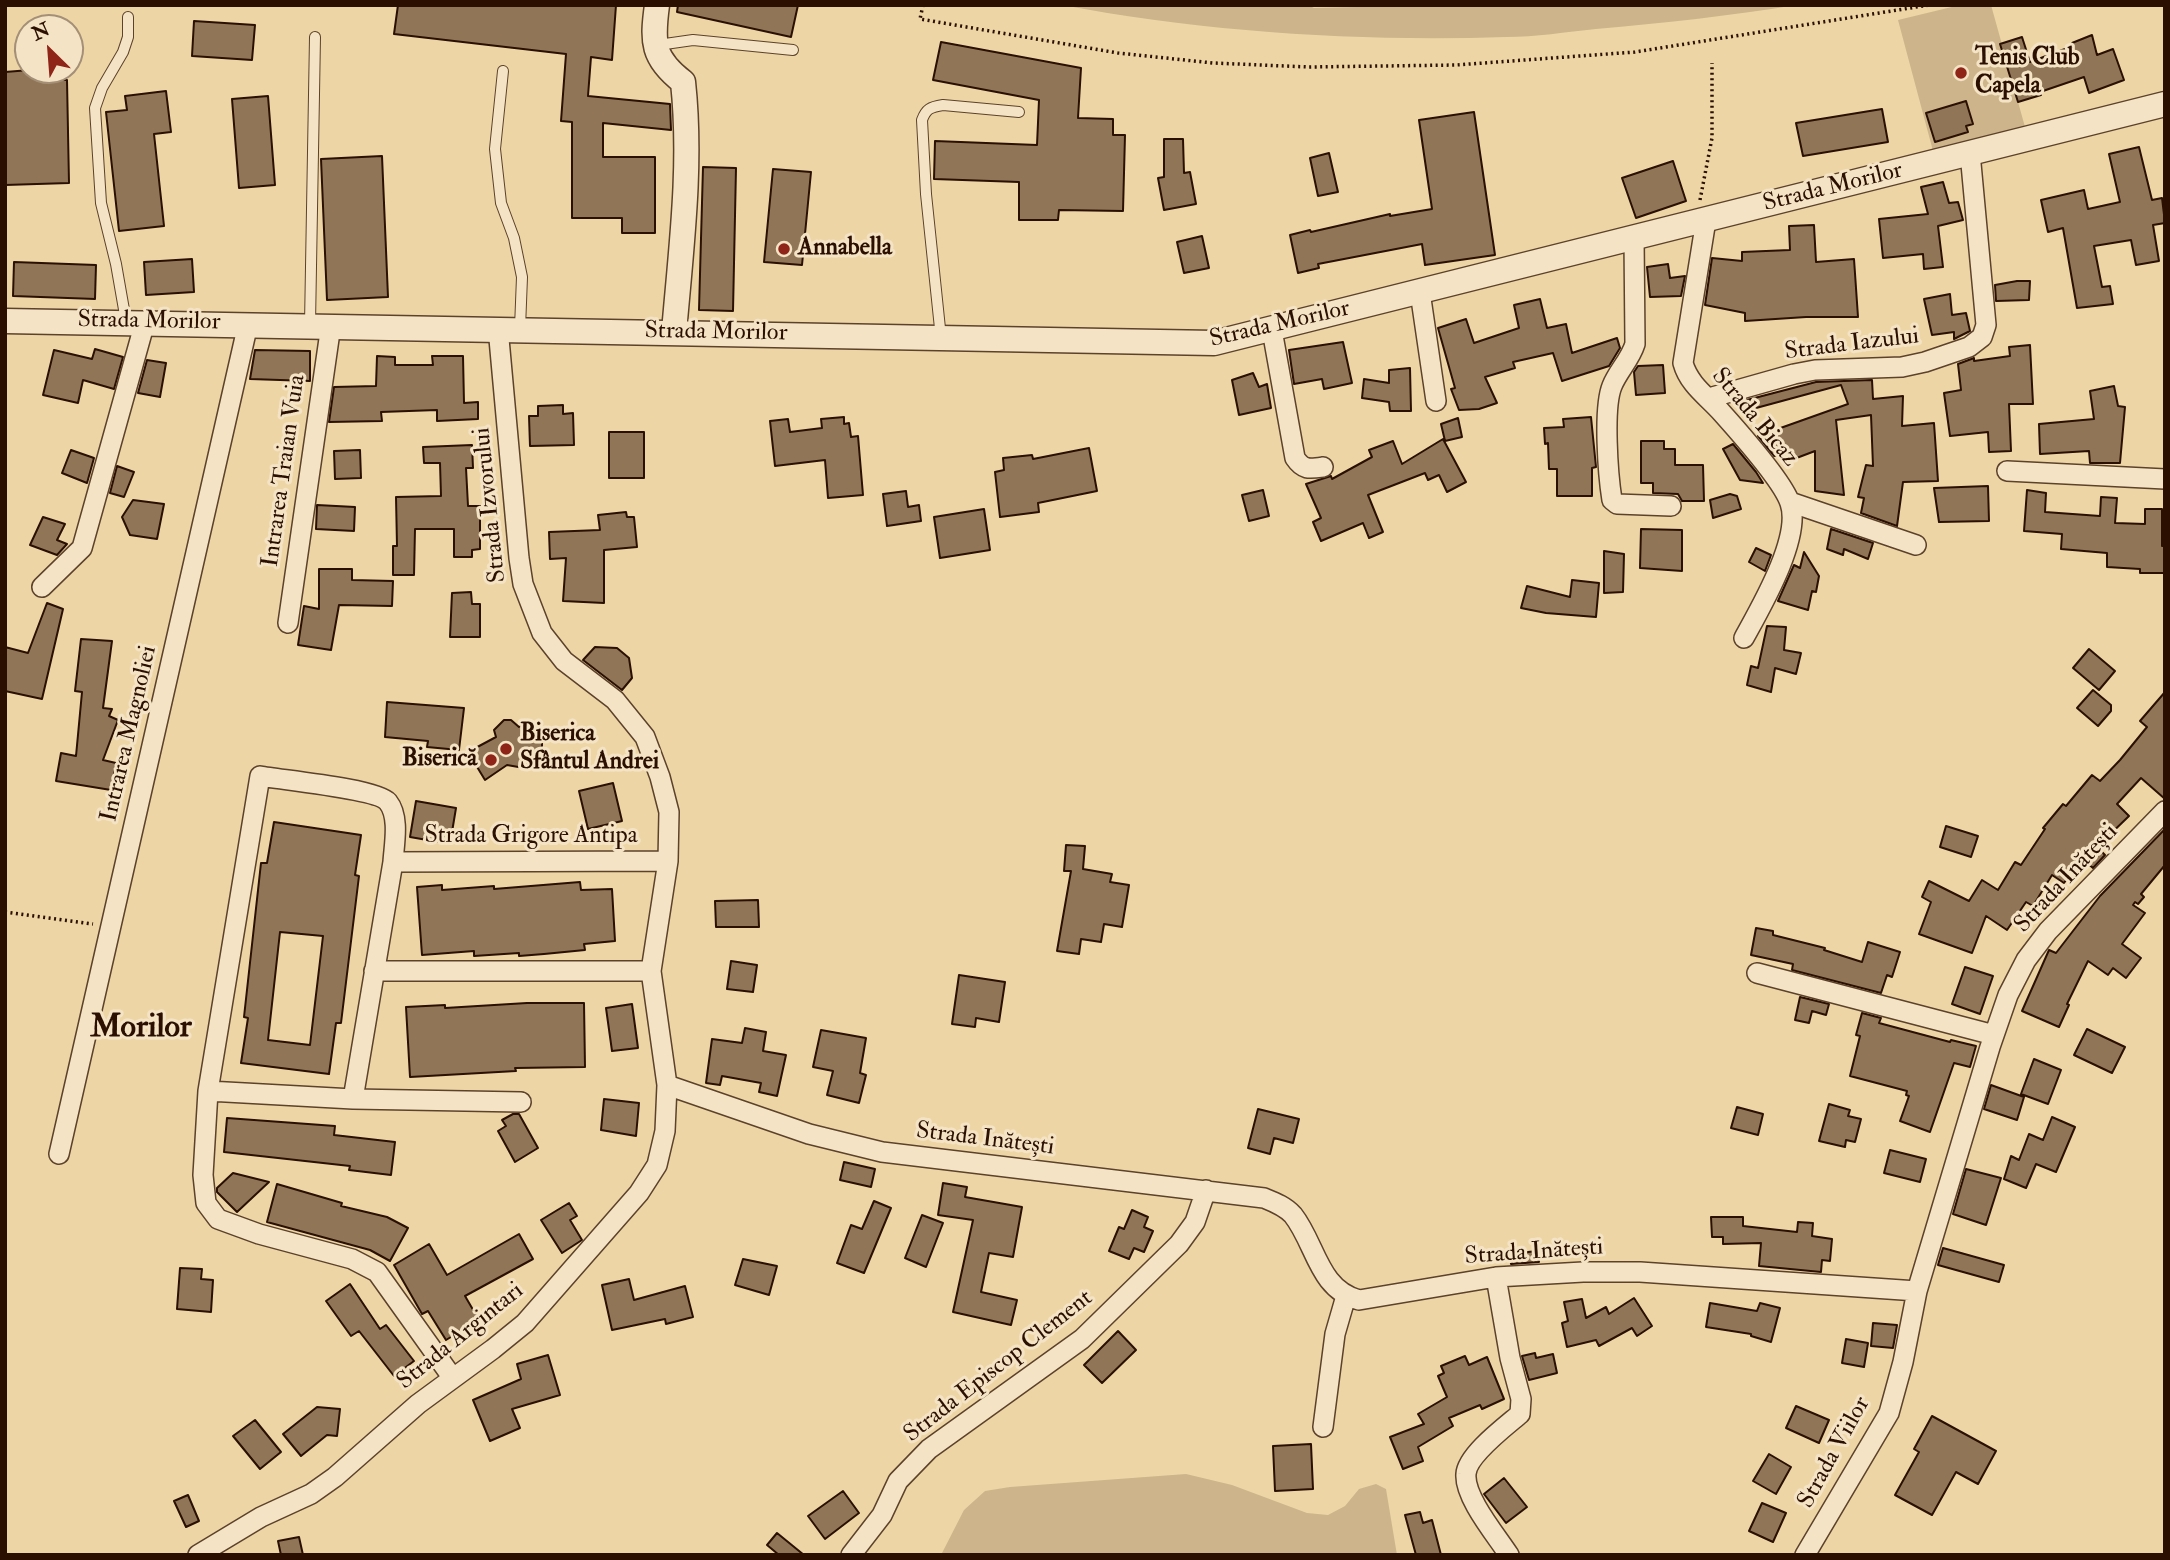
<!DOCTYPE html>
<html>
<head>
<meta charset="utf-8">
<style>
	body { margin:0 }
	#map { position:relative; width:2170px; height:1560px; overflow:hidden; background:#eed5a6; font-family:"IM FELL Double Pica",serif }
	canvas { display:block }
	.frame { position:absolute; inset:0; border:7px solid #2b1002; pointer-events:none }
	.north { position:absolute; left:14px; top:14px; width:70px; height:70px; box-sizing:border-box; background:#f4e4c5; border:2px solid #a48f77; border-radius:50%; rotate:335deg; font-size:19px; font-weight:700; line-height:28px; text-align:center; color:#2b1002 }
	.north::after { content:''; display:block; margin:auto; width:24px; height:32px; background:#8f2418; clip-path:polygon(50% 0,100% 100%,50% 72%,0 100%) }
</style>
</head>
<body>
<div id="map">
<canvas width="2170" height="1560"></canvas>
<div class="frame"></div>
<div class="north">N</div>
</div>
<script>
const ctx = document.querySelector('canvas').getContext('2d');
ctx.lineJoin = 'round';
function fillPath(path, color) { ctx.fillStyle = color; ctx.fill(path, 'evenodd'); }
function strokePath(path, color, width, dash) { ctx.strokeStyle = color; ctx.lineWidth = width; ctx.lineCap = dash ? 'butt' : 'round'; ctx.setLineDash(dash || []); ctx.stroke(path); }
function drawText(font, color, halo, rows, align = 'center') {
  ctx.font = font + ' "IM FELL Double Pica",serif'; ctx.lineWidth = 6; ctx.setLineDash([]); ctx.textBaseline = 'middle'; ctx.strokeStyle = halo; ctx.fillStyle = color; for (const [text, x, y, turn = 0] of rows) {
    ctx.save(); ctx.translate(x, y); ctx.rotate((+turn || 0) * Math.PI / 180); ctx.textAlign = isNaN(turn) ? turn : align; if (halo) ctx.strokeText(text, 0, 0); ctx.fillText(text, 0, 0); ctx.restore();
  }
}
fillPath(new Path2D(`
	M1062 5H1308L1314 8 1443 5H1796C1730 16 1663 23 1596 29 1566 32 1536 37 1506 37 1359 42 1206 32 1062 5Z
	M1960 5H1991L2025 127 1933 151 1898 20Z
	M1186 1474 1232 1485 1307 1513 1328 1515 1345 1506 1359 1489 1376 1484 1386 1489 1397 1555H941L964 1510 985 1491 1010 1487Z`), '#cdb48a');
const building = new Path2D(`
	M398 5H616L612 60 591 57 588 96 670 104 671 130 603 123V157H655V233H622V218H572V122L561 121 566 54 394 34Z
	M678 5H798L791 37 677 12Z
	M194 21 255 25 252 60 192 56Z
	M2092 35 2097 55 2113 49 2124 80 2089 93 2084 77 2040 92 2041 95 2018 102 2000 44 2022 37 2030 62 2073 46 2072 43Z
	M941 42 1081 68 1078 118 1113 119V135H1125L1123 211 1059 210 1058 220H1019V182L934 179 935 141 1037 145 1039 100 933 80Z
	M30 70H56V80H67L69 183 5 185V72Z
	M166 91 171 132 154 134 164 226 119 231 106 112 127 110 125 96Z
	M268 96 275 185 239 188 232 99Z
	M1966 101 1973 124 1966 126 1968 132 1935 142 1926 113Z
	M1882 109 1888 142 1803 156 1796 123Z
	M1474 112 1495 255 1425 265 1422 244 1318 264 1319 268 1298 273 1290 235 1310 230 1311 232 1390 214V216L1432 209 1419 120Z
	M1164 139H1183L1184 173 1190 172 1196 204 1164 210 1158 178 1164 177Z
	M2139 147 2152 200 2162 198 2165 223 2153 225 2159 261 2136 265 2131 240 2094 246 2102 287 2110 286 2113 304 2077 308 2063 228 2048 232 2041 200 2084 190 2088 209 2120 202 2109 154Z
	M1329 153 1338 192 1318 196 1310 158Z
	M382 156 388 297 327 300 321 159Z
	M1673 161 1686 201 1636 218 1622 178Z
	M703 167 736 168 733 311 699 310Z
	M773 169 811 172 802 265 764 262Z
	M1943 182 1949 203 1958 202 1963 220 1938 226 1943 267 1924 269 1923 254 1883 258 1879 219 1928 214 1921 187Z
	M1814 225 1816 262 1854 259 1858 317H1806L1745 321V313L1705 305 1712 258 1742 261V252L1790 250 1789 226Z
	M1202 236 1209 268 1184 273 1177 242Z
	M192 259 194 292 146 295 144 262Z
	M14 262 96 265 95 299 13 296Z
	M1668 264 1670 278 1685 276 1681 296 1650 297 1647 267Z
	M2017 281H2030L2029 300 1996 301 1995 285Z
	M1950 294 1952 315 1966 313 1970 331 1954 339V332L1932 335 1924 299Z
	M1540 299 1547 328 1566 324 1572 353 1617 338 1620 348 1609 366 1562 381 1553 353 1513 362 1515 368 1485 377 1497 403 1479 409 1459 410 1451 389 1455 388 1438 328 1466 319 1474 343 1519 328 1514 305Z
	M1343 342 1352 383 1324 389 1322 379 1294 384 1289 350Z
	M2030 345 2033 404H2009L2011 451 1989 452 1988 432 1950 436 1944 393 1961 390 1958 364 1974 358V361L2010 356 2009 347Z
	M95 349 123 357 114 389 83 380 78 403 43 395 54 350 92 359Z
	M255 350 310 351V381L250 379Z
	M377 356 395 357V365H433L432 356H463L464 403 478 402V419L437 421V410L381 412 382 421 329 422 334 387 376 386Z
	M147 360 166 363 160 397 138 393Z
	M1663 365 1665 393 1636 395 1634 372 1638 366Z
	M1410 368 1411 411H1390L1389 402 1362 398 1364 379 1389 383V370Z
	M1253 373 1259 387 1267 384 1271 408 1239 415 1232 380Z
	M1872 380 1873 399 1903 396 1902 426 1934 423 1938 481 1903 482 1897 526 1861 513 1864 498 1858 497 1866 465 1873 466 1871 415 1836 420 1844 495 1815 491V451L1786 462 1783 453 1774 456 1758 436 1848 404 1841 385 1745 411 1743 401 1816 382Z
	M2114 386 2118 406 2125 407 2120 463H2090L2089 451 2040 454 2039 424 2094 419 2090 391Z
	M563 405V414L573 413 574 445 530 446 529 416H538V406Z
	M844 417V424L849 423 851 437 858 436 863 495 828 498 825 460 775 466 770 421 788 419 790 432 822 428 821 419Z
	M1591 417 1596 467 1592 468V496H1557V469H1549L1548 443 1545 444 1544 428 1564 427 1563 419Z
	M1458 418 1462 437 1445 441 1441 424Z
	M609 432H644V478H609Z
	M1443 439 1466 482 1447 492 1439 475 1428 480 1425 473 1368 495 1383 532 1369 538 1363 523 1321 541 1313 522 1321 518 1306 484 1331 476 1332 479 1372 457 1369 450 1393 441 1402 464Z
	M1641 441H1664V449H1675V465H1703L1704 501H1682L1678 494 1653 493V483H1641Z
	M1733 444 1756 472 1763 483 1740 480 1723 449Z
	M472 445 473 468H466L468 506H480V549L472 550V557H454V529H415L414 575H393V546H397L396 497 441 496 440 463H424L423 447Z
	M1089 448 1097 491 1038 503 1039 512 1000 517 995 472 1004 470 1003 458 1032 455 1033 459Z
	M71 450 94 458 87 483 62 473Z
	M360 450 361 478 335 479 334 451Z
	M117 466 134 472 124 497 110 493Z
	M1988 486 1989 521 1939 522 1934 488Z
	M1263 490 1269 516 1249 521 1242 495Z
	M2027 490 2046 493 2045 512 2100 516 2101 497 2117 498 2115 523 2145 524V509H2162V546H2165V573H2140V569L2107 567V553L2061 549 2062 534 2024 531Z
	M906 491 908 507 919 505 921 521 887 526 883 494Z
	M1730 494 1737 496 1741 509 1713 518 1710 500Z
	M133 500 164 504 157 539 130 535 122 517Z
	M317 505 355 507 354 531 316 529Z
	M984 509 990 550 940 558 934 517Z
	M626 512 627 517H634L637 547 604 550V603L563 601 566 558 550 559 549 532 600 530 598 515Z
	M43 517 65 524 57 540 67 544 57 555 30 545Z
	M1641 529 1682 530V571L1640 568Z
	M1831 529 1873 543 1868 559 1844 549 1843 555 1827 549Z
	M1756 548 1771 555 1765 571 1749 562Z
	M1604 551 1624 554 1623 592 1604 593Z
	M1804 552 1819 576 1816 592 1812 591 1808 610 1778 601 1794 565 1800 568Z
	M319 569H352V580L393 581 392 606 339 605 331 650 298 645 304 606 319 609Z
	M1572 580 1599 583 1596 617 1546 613 1521 608 1527 586 1570 597Z
	M471 592 472 604H480V637H450L452 593Z
	M47 603 63 609 42 699 5 691V647L28 653Z
	M1767 626 1786 627 1784 650 1801 653 1796 674 1775 668 1771 692 1747 685 1751 666 1758 668Z
	M81 639 112 641 103 708 112 709 109 716 118 720 103 760 116 763 111 790 56 781 61 753 76 756 82 692 75 691Z
	M595 647 617 648 629 658 632 678 622 690 583 660Z
	M2089 649 2115 671 2099 690 2073 668Z
	M2093 690 2111 705V711L2098 726 2077 708Z
	M2165 692V799L2141 778 2117 804 2129 816 2097 847 2105 855 2093 868 2081 858 2064 883 2052 875 2033 906 2026 902 2007 930 1986 916 1972 953 1919 934 1931 902 1922 897 1929 881 1969 901 1982 880 1998 890 2015 862 2021 865 2045 829 2043 828 2063 804 2066 806 2092 775 2100 781 2120 760 2147 727 2140 721Z
	M387 702 464 708 459 750 427 747 428 741 385 737Z
	M504 720H511L519 727 524 724 533 726 539 731 542 739V747L533 754 531 765 524 768 507 765 485 780 468 752 496 737 494 730Z
	M613 783 622 821 588 829 579 791Z
	M416 801 456 808 450 844 410 837Z
	M274 822 361 835 355 875 359 876 341 1023H336L329 1074 241 1063 248 1018 244 1017 261 863H267ZM280 932 323 936 310 1045 268 1040Z
	M1946 826 1978 836 1971 857 1940 847Z
	M2165 829V865L2141 894 2144 897 2138 904 2135 902 2133 905 2145 913 2122 944 2141 958 2126 978 2113 968 2108 975 2088 961 2067 1004 2069 1005 2059 1027 2022 1011 2049 950 2056 953 2100 896Z
	M1066 845 1085 846 1083 869 1112 874 1110 882 1129 885 1122 927 1104 924 1101 942 1081 939 1079 954 1057 951 1071 871H1064Z
	M580 882 581 890 612 889 615 941 584 944 585 950 544 954 519 956V953L474 956V951L422 955 417 887 442 885V890L494 886V889Z
	M758 900 759 927H716L715 901Z
	M1756 928 1773 931V935L1825 948 1824 950 1862 962 1868 942 1900 952 1892 977 1887 975 1881 993 1792 970 1793 964 1751 955Z
	M731 961 757 965 753 992 727 989Z
	M1965 967 1993 976 1980 1014 1952 1004Z
	M959 975 1005 982 999 1022 976 1018 975 1027 952 1024Z
	M1800 997 1829 1004 1826 1015 1812 1011 1809 1023 1795 1020Z
	M527 1003H584L585 1067 515 1068 516 1071 410 1077 406 1007 445 1005V1008Z
	M632 1004 638 1048 612 1051 606 1008Z
	M1862 1013 1881 1018 1879 1023 1950 1042 1951 1040 1976 1046 1970 1067 1954 1063 1930 1132 1900 1121 1909 1096 1906 1095 1907 1091 1850 1076 1860 1036 1856 1035Z
	M745 1028 766 1032 763 1051 786 1055 777 1096 759 1092 761 1083 722 1076 720 1085 706 1083 712 1039 742 1043Z
	M2087 1029 2125 1047 2112 1073 2074 1055Z
	M821 1030 866 1038 860 1073 866 1075 859 1103 827 1095 833 1071 813 1067Z
	M2034 1059 2061 1070 2048 1104 2021 1094Z
	M1991 1085 2024 1097 2017 1120 1984 1109Z
	M604 1099 639 1103 636 1136 601 1130Z
	M1829 1104 1850 1110 1848 1116 1861 1119 1855 1142 1846 1140 1845 1147 1819 1141Z
	M1737 1107 1763 1114 1758 1135 1731 1128Z
	M1258 1109 1299 1119 1293 1143 1274 1138 1270 1154 1248 1148Z
	M513 1114H519L538 1148 515 1162 498 1131 506 1126 502 1120Z
	M2052 1117 2075 1127 2056 1172 2036 1164 2026 1188 2004 1179 2011 1156 2019 1160 2029 1134 2043 1140Z
	M227 1118 335 1126 334 1135 395 1142 391 1175 349 1170 350 1166 224 1152Z
	M1890 1150 1926 1159 1920 1182 1884 1173Z
	M844 1162 875 1169 871 1187 840 1180Z
	M1966 1169 2001 1178 1986 1225 1953 1214Z
	M233 1173 269 1182 237 1212 217 1192V1188Z
	M943 1183 967 1187 965 1197 1022 1207 1013 1257 989 1253 981 1292 1017 1300 1011 1325 953 1312 973 1220 938 1215Z
	M277 1184 342 1203 341 1206 387 1217 408 1228 390 1261 370 1250 267 1222Z
	M874 1201 891 1208 864 1273 837 1263 851 1225 862 1229Z
	M569 1203 577 1216 570 1220 582 1240 562 1253 541 1220Z
	M1132 1210 1148 1217 1144 1227 1153 1231 1144 1252 1134 1248 1129 1259 1109 1251 1119 1227 1124 1229Z
	M922 1215 943 1223 926 1267 905 1258Z
	M1711 1217H1743V1226L1797 1232 1798 1222 1813 1223 1812 1236 1832 1239 1830 1261 1822 1260 1821 1272 1759 1266 1761 1243 1723 1244V1237H1712Z
	M519 1234 533 1259 465 1296 479 1320 446 1340 428 1311 422 1314 394 1265 429 1244 447 1275Z
	M1943 1248 2004 1265 1999 1282 1938 1265Z
	M1537 1251 1539 1262 1511 1264 1510 1254Z
	M743 1259 777 1266 769 1295 735 1285Z
	M180 1268 202 1269 201 1279 213 1280 211 1312 177 1309Z
	M629 1279 634 1300 685 1286 693 1317 666 1324 665 1319 612 1330 602 1285Z
	M350 1284 380 1329 386 1325 414 1361 394 1376 359 1331 351 1336 326 1301Z
	M1634 1298 1652 1326 1637 1336 1632 1328 1599 1346 1596 1340 1567 1347 1562 1323 1568 1321 1564 1302 1582 1299 1586 1318 1606 1307 1609 1314Z
	M1710 1303 1757 1311 1760 1303 1780 1308 1771 1342 1751 1336V1334L1706 1327Z
	M1873 1323 1897 1325 1893 1348 1871 1346Z
	M1118 1331 1136 1350 1102 1383 1084 1365Z
	M1846 1339 1868 1343 1864 1367 1842 1363Z
	M1535 1353 1536 1358 1553 1354 1557 1373 1529 1380 1522 1356Z
	M548 1355 560 1395 512 1409 520 1428 490 1441 473 1400 521 1379 517 1364Z
	M1465 1356 1469 1365 1487 1357 1504 1399 1482 1409 1480 1405 1449 1418 1453 1426 1418 1447 1423 1461 1403 1469 1390 1437 1424 1424 1418 1414 1447 1397 1438 1376 1444 1373 1441 1366Z
	M1796 1406 1829 1420 1819 1443 1786 1428Z
	M317 1407 340 1409 337 1436 327 1435 301 1456 283 1434Z
	M1932 1416 1996 1451 1978 1484 1956 1472 1932 1515 1895 1495 1919 1452 1914 1449Z
	M255 1420 281 1452 260 1469 233 1436Z
	M1311 1444 1313 1489 1275 1491 1273 1446Z
	M1769 1454 1791 1467 1776 1494 1753 1481Z
	M1504 1478 1527 1507 1506 1523 1484 1494Z
	M843 1491 859 1513 825 1539 808 1516Z
	M188 1495 199 1521 186 1527 174 1501Z
	M1762 1503 1786 1513 1773 1542 1749 1531Z
	M1420 1512 1423 1523 1432 1520 1441 1555H1416L1405 1515Z
	M777 1533 804 1555H779L767 1545Z
	M299 1537 303 1555H281L278 1541Z`);
fillPath(building, '#907657');
strokePath(building, '#2b1002', 2);
const service = new Path2D(`
	M658 45 693 40 793 50
	M503 71 495 149 501 203 514 238 522 277 520 328
	M126 321 116 264 101 203 95 108 102 88 123 52 128 37V17
	M310 324 315 37
	M941 338 926 194 922 120C926 109 930 107 943 105L1019 112`);
const minor = new Path2D(`
	M1706 220 1683 363C1689 385 1708 397 1722 413 1739 432 1783 482 1790 503 1802 537 1761 607 1744 638
	M1634 238 1635 344C1630 360 1618 371 1612 386 1603 408 1608 475 1612 500L1617 504 1671 506
	M1420 292 1436 401
	M1272 330 1295 458C1303 470 1309 469 1323 467
	M1709 398 1794 374 1815 370 1902 367 1925 362 1969 347 1982 337 1986 325 1970 153
	M2007 471 2165 479
	M1790 502 1916 545
	M42 587 82 548 145 322
	M288 623 331 325
	M393 862 668 861
	M374 971H651
	M1757 973 1994 1035
	M667 1085 809 1134 882 1152 1264 1198C1274 1202 1285 1206 1293 1215 1316 1244 1318 1289 1359 1300L1496 1277 1583 1272H1640L1917 1291
	M208 1091 353 1099 521 1102
	M353 1099 393 862C394 845 400 817 388 802 377 789 282 780 260 776L208 1091 203 1175 206 1203 218 1219 259 1234 352 1259 377 1272 452 1377
	M59 1154 248 324
	M1496 1277 1510 1358 1521 1399 1520 1414C1506 1426 1467 1455 1466 1474 1464 1497 1496 1535 1509 1555
	M1323 1427 1335 1334 1346 1296
	M198 1555 261 1517 311 1494 335 1477 418 1404 493 1349 525 1323 639 1193 657 1165 665 1131 667 1085 651 971 668 861 669 812 660 777 645 737 615 700 564 661 542 633 523 584 519 558 498 328
	M851 1555 882 1515 898 1481 929 1449 1082 1339 1179 1244 1195 1222 1206 1190
	M1805 1555 1889 1413 1903 1362 1917 1291 1990 1047 2008 995 2026 960 2048 931 2165 811`);
const tertiary = new Path2D(`
	M657 5C652 42 652 58 683 82 692 165 681 249 674 332
	M5 321 1214 343 2165 104`);
strokePath(service, '#5c412b', 12);
strokePath(minor, '#5c412b', 22);
strokePath(tertiary, '#5c412b', 27);
strokePath(new Path2D(`
	M923 5 920 19 1118 53 1213 63 1309 67 1456 65 1635 52 1929 5
	M1700 200 1712 138V63
	M5 912 93 924`), '#2b1002', 3.5, [2, 3.5]);
strokePath(service, '#f4e4c5', 10);
strokePath(minor, '#f4e4c5', 19);
strokePath(tertiary, '#f4e4c5', 24);
for (const [x, y, r, color] of [
	[1961,73,7,"#8f2418"],
	[784,249,7,"#8f2418"],
	[506,749,7,"#8f2418"],
	[491,760,7,"#8f2418"]
]) { const dot = new Path2D(); dot.arc(x, y, r, 0, 2 * Math.PI); ctx.fillStyle = color; ctx.fill(dot); strokePath(dot, '#f4e4c5', 2.5); }
drawText('bold 24px', '#2b1002', '#f4e4c5', [
	["Tenis Club",1975,59],
	["Capela",1975,87],
	["Annabella",798,249],
	["Biserica",520,735],
	["Sfântul Andrei",520,763],
	["Biserică",477,760,"right"]
], 'left');
drawText('24px', '#2b1002', '#f4e4c5', [
	["Strada Morilor",1833,188,-14],
	["Strada Morilor",149,322,1],
	["Strada Morilor",1280,325,-13],
	["Strada Morilor",716,333,1],
	["Strada Iazului",1852,345,-7],
	["Strada Bicaz",1754,418,50],
	["Intrarea Traian Vuia",285,471,-82],
	["Strada Izvorului",491,505,-96],
	["Intrarea Magnoliei",130,734,-77],
	["Strada Grigore Antipa",531,837],
	["Strada Inătești",2067,879,-47],
	["Strada Inătești",985,1140,7],
	["Strada Inătești",1534,1253,-4],
	["Strada Argintari",461,1337,-39],
	["Strada Episcop Clement",999,1367,-38],
	["Strada Viilor",1835,1453,-61]
]);
drawText('bold 32px', '#2b1002', '#f4e4c5', [
	["Morilor",141,1029]
]);
</script>
</body>
</html>
